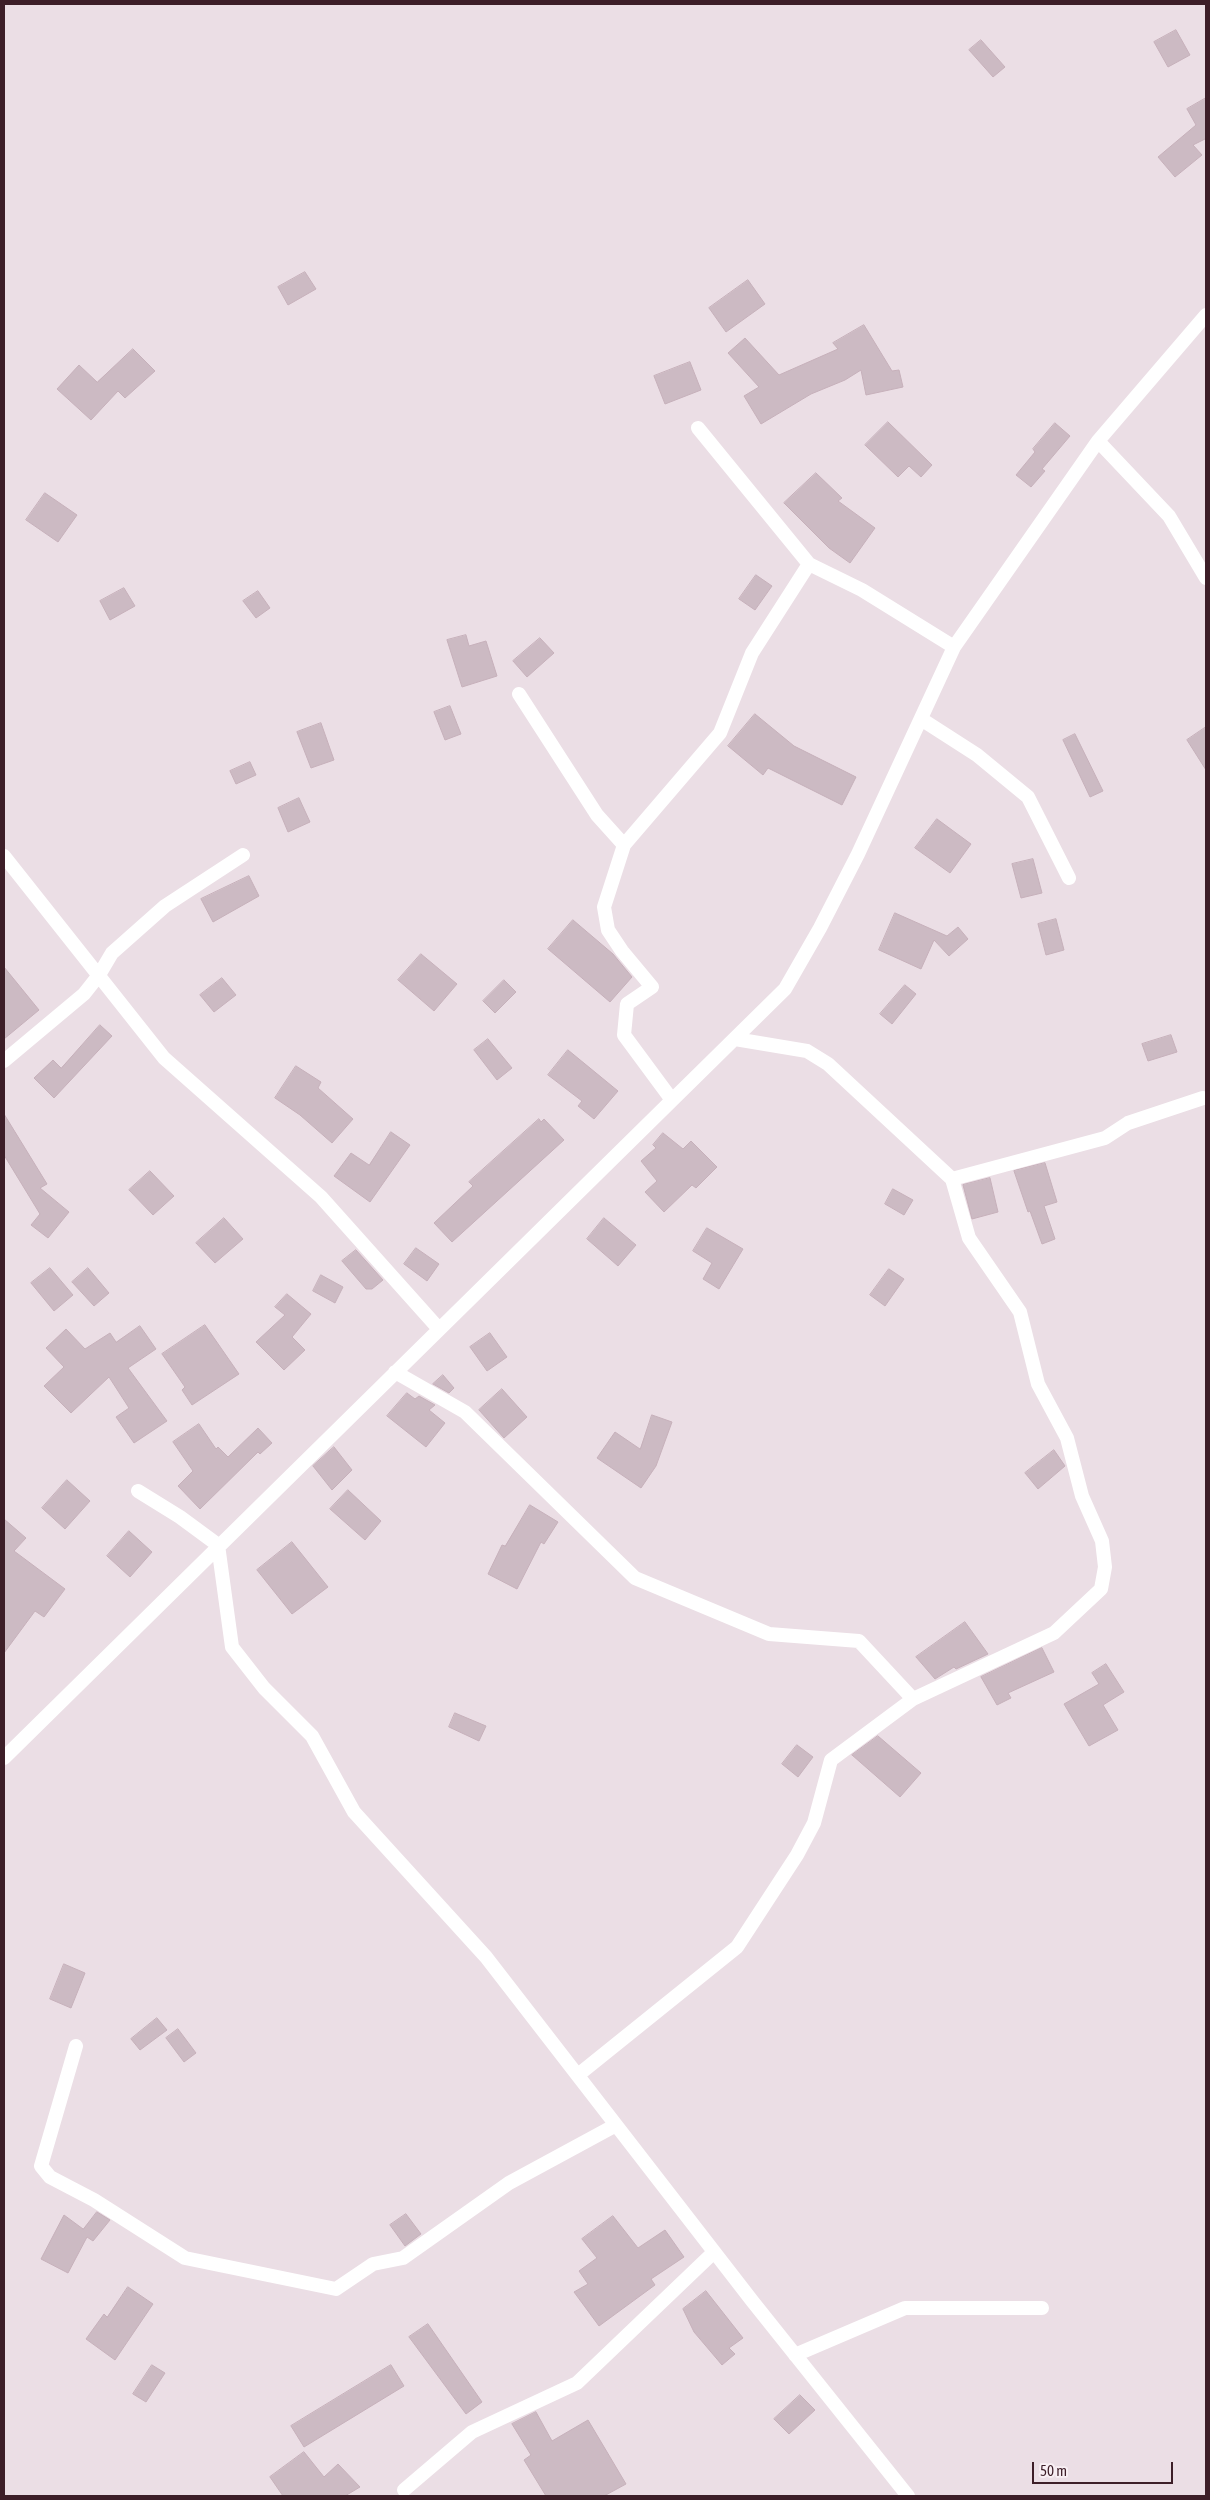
<!DOCTYPE html>
<html>
<head>
<meta charset="utf-8">
<style>
	body { margin:0 }
	#map { position:relative; width:1210px; height:2500px; overflow:hidden; background:#ebdee5; font-family:"Asap Condensed",sans-serif }
	canvas { display:block }
	.frame { position:absolute; inset:0; border:5px solid #3d1e28; pointer-events:none }
	.scale { position:absolute; left:1032px; top:2462px; width:141px; height:22px; box-sizing:border-box; border:2px solid #3d1e28; border-top:0; padding-left:6px; font-size:15px; line-height:18px; white-space:nowrap; color:#3d1e28; -webkit-text-stroke:4px #f8eff4; paint-order:stroke }
</style>
</head>
<body>
<div id="map">
<canvas width="1210" height="2500"></canvas>
<div class="frame"></div>
<div class="scale">50 m</div>
</div>
<script>
const ctx = document.querySelector('canvas').getContext('2d');
ctx.lineJoin = 'round';
function fillPath(path, color) { ctx.fillStyle = color; ctx.fill(path, 'evenodd'); }
function strokePath(path, color, width, dash) { ctx.strokeStyle = color; ctx.lineWidth = width; ctx.lineCap = dash ? 'butt' : 'round'; ctx.setLineDash(dash || []); ctx.stroke(path); }
const building = new Path2D(`
	M1176 30 1190 55 1168 67 1154 42Z
	M981 40 1005 67 993 77 969 50Z
	M1206 98V142L1205 139 1193 145 1202 155 1175 177 1158 157 1196 125 1187 109Z
	M305 272 316 289 288 305 278 287Z
	M748 280 765 304 726 332 709 308Z
	M864 325 892 371 899 370 903 387 866 395 861 370 845 380 811 394 761 424 744 396 759 387 728 353 745 338 779 375 838 349 833 343Z
	M133 349 155 371 125 398 118 391 91 420 57 389 79 365 97 382Z
	M690 362 701 390 665 404 654 376Z
	M888 422 932 465 921 477 909 466 898 477 865 445Z
	M1055 423 1070 436 1042 469 1045 471 1031 487 1016 475 1035 452 1033 449Z
	M816 473 842 498 838 501 875 528 850 563 829 548 784 503Z
	M45 493 77 515 58 542 26 520Z
	M756 575 772 586 755 610 739 599Z
	M124 588 135 606 110 620 100 601Z
	M258 591 270 608 256 618 243 601Z
	M466 635 469 646 486 641 497 676 462 687 447 640Z
	M540 638 554 653 527 677 513 661Z
	M450 706 461 734 445 740 434 712Z
	M755 714 794 746 856 777 842 805 768 768 763 775 728 746Z
	M321 723 334 760 311 768 297 732Z
	M1206 727V770L1187 740Z
	M1075 734 1103 791 1090 797 1063 740Z
	M250 762 256 775 236 784 230 771Z
	M299 798 310 822 288 832 278 808Z
	M937 819 971 844 950 873 915 848Z
	M1033 859 1042 893 1021 898 1012 864Z
	M249 876 259 896 213 922 201 899Z
	M895 913 947 936 958 927 968 939 949 956 934 940 921 969 879 950Z
	M1056 919 1064 950 1046 955 1038 924Z
	M573 920 613 954 632 977 610 1002 548 949Z
	M421 954 457 984 434 1011 398 980Z
	M4 967 39 1010 4 1039Z
	M222 978 236 995 214 1012 200 995Z
	M504 980 516 992 495 1013 483 1001Z
	M905 985 916 994 892 1024 880 1014Z
	M100 1025 112 1036 54 1098 34 1078 53 1060 61 1068Z
	M1171 1035 1177 1052 1148 1061 1142 1044Z
	M488 1039 512 1068 497 1080 474 1050Z
	M568 1050 618 1091 594 1119 578 1106 582 1101 548 1075Z
	M296 1066 321 1082 318 1088 353 1119 332 1143 300 1115 275 1098Z
	M4 1114 47 1184 40 1188 69 1212 48 1238 31 1225 40 1214 4 1155Z
	M539 1119 541 1122 544 1119 564 1140 452 1242 434 1223 473 1186 469 1182Z
	M391 1132 410 1145 370 1202 334 1176 351 1153 369 1165Z
	M663 1133 683 1149 691 1141 717 1167 696 1188 692 1185 664 1212 645 1192 657 1181 641 1161 656 1148 653 1145Z
	M1045 1163 1057 1202 1044 1206 1055 1239 1042 1244 1030 1211 1028 1212 1014 1171Z
	M150 1171 174 1196 153 1215 129 1190Z
	M990 1178 998 1212 972 1219 963 1185Z
	M893 1189 913 1200 904 1215 885 1204Z
	M224 1218 243 1239 215 1263 196 1243Z
	M604 1218 636 1245 618 1266 587 1239Z
	M707 1228 743 1249 719 1289 703 1279 712 1263 693 1251Z
	M416 1248 439 1264 427 1281 404 1264Z
	M356 1250 383 1280 372 1289H366L342 1261Z
	M50 1268 73 1295 54 1311 31 1283Z
	M88 1268 109 1293 94 1306 72 1282Z
	M889 1269 904 1279 885 1306 870 1295Z
	M321 1275 343 1287 335 1303 313 1291Z
	M287 1294 311 1314 292 1337 305 1350 284 1370 256 1342 285 1315 275 1307Z
	M205 1325 239 1374 192 1405 182 1390 185 1387 162 1354Z
	M140 1326 156 1349 128 1368 167 1421 134 1443 116 1417 129 1408 109 1377 71 1413 44 1386 64 1367 46 1348 66 1329 85 1349 110 1333 116 1342Z
	M490 1333 507 1357 487 1371 470 1347Z
	M443 1375 454 1388 449 1393 433 1384Z
	M502 1389 527 1417 504 1438 479 1410Z
	M407 1393 415 1399 419 1396 435 1405 429 1410 445 1423 426 1447 387 1416Z
	M652 1415 672 1422 656 1466 641 1488 597 1458 615 1432 640 1449Z
	M199 1424 216 1449 218 1447 228 1457 258 1428 272 1443 260 1454 258 1452 200 1509 178 1486 193 1471 173 1442Z
	M334 1447 352 1470 332 1490 313 1466Z
	M1054 1450 1065 1466 1038 1489 1025 1473Z
	M67 1480 90 1501 65 1529 42 1508Z
	M348 1490 381 1521 365 1540 330 1509Z
	M530 1505 558 1522 544 1544 541 1542 517 1589 488 1574 502 1545 505 1546Z
	M4 1519 26 1538 14 1551 65 1589 44 1617 35 1611 4 1653Z
	M129 1531 152 1552 130 1577 107 1556Z
	M292 1542 328 1587 292 1614 257 1570Z
	M965 1622 988 1654 956 1669 954 1667 935 1679 916 1657Z
	M1042 1648 1054 1672 1008 1693 1011 1698 997 1705 981 1677Z
	M1106 1664 1124 1692 1103 1705 1118 1730 1089 1746 1064 1704 1099 1684 1092 1673Z
	M455 1713 486 1726 479 1741 449 1727Z
	M878 1736 921 1773 900 1797 852 1755Z
	M797 1745 813 1757 798 1777 782 1764Z
	M64 1964 85 1973 71 2008 50 1999Z
	M157 2018 167 2030 140 2050 131 2039Z
	M178 2029 196 2053 184 2062 166 2038Z
	M97 2212 110 2220 93 2241 87 2237 68 2273 41 2259 64 2215 83 2229Z
	M406 2214 421 2234 405 2246 390 2225Z
	M613 2216 638 2248 665 2230 684 2257 651 2279 655 2285 599 2326 574 2292 588 2284 579 2271 597 2258 582 2239Z
	M128 2287 153 2304 115 2360 86 2339 104 2314 107 2317Z
	M706 2291 743 2338 729 2348 735 2354 722 2365 694 2332 683 2309Z
	M428 2324 482 2402 466 2414 409 2337Z
	M152 2365 165 2373 146 2402 133 2394Z
	M391 2365 404 2386 304 2447 291 2426Z
	M800 2395 815 2410 789 2434 774 2419Z
	M536 2412 552 2441 588 2420 626 2484 604 2496H546L524 2460 531 2455 512 2424Z
	M304 2452 324 2477 338 2464 360 2487 345 2496H283L270 2477Z`);
fillPath(building, '#ccbac3');
strokePath(building, '#c6b0ba', 1);
strokePath(new Path2D(`
	M698 428 809 564 862 590 954 647
	M1098 441 1169 516 1206 578
	M519 694 597 815 624 845
	M921 719 977 755 1028 797 1069 878
	M4 856 164 1058 321 1197 439 1329
	M4 1061 84 994 99 975 112 953 165 906 243 855
	M672 1100 624 1035 627 1004 652 987 622 951 608 930 604 907 624 845 720 733 752 653 809 564
	M952 1179 1105 1138 1128 1123 1203 1098
	M395 1372 465 1412 635 1578 769 1634 859 1641 913 1699
	M138 1491 180 1517 218 1545 232 1647 264 1688 312 1736 354 1812 486 1957 753 2302 908 2496
	M4 1758 785 989 820 928 858 854 954 647 1098 441 1206 315
	M76 2046 41 2166 50 2177 94 2200 185 2258 336 2289 373 2264 403 2258 509 2183 616 2125
	M578 2075 737 1947 797 1855 814 1823 831 1760 913 1699 1054 1633 1101 1589 1105 1567 1102 1541 1082 1496 1067 1438 1038 1384 1020 1312 969 1238 952 1179 828 1064 807 1051 735 1039
	M795 2355 905 2308H1042
	M404 2490 472 2432 577 2383 714 2252`), '#fff', 14);
</script>
</body>
</html>
